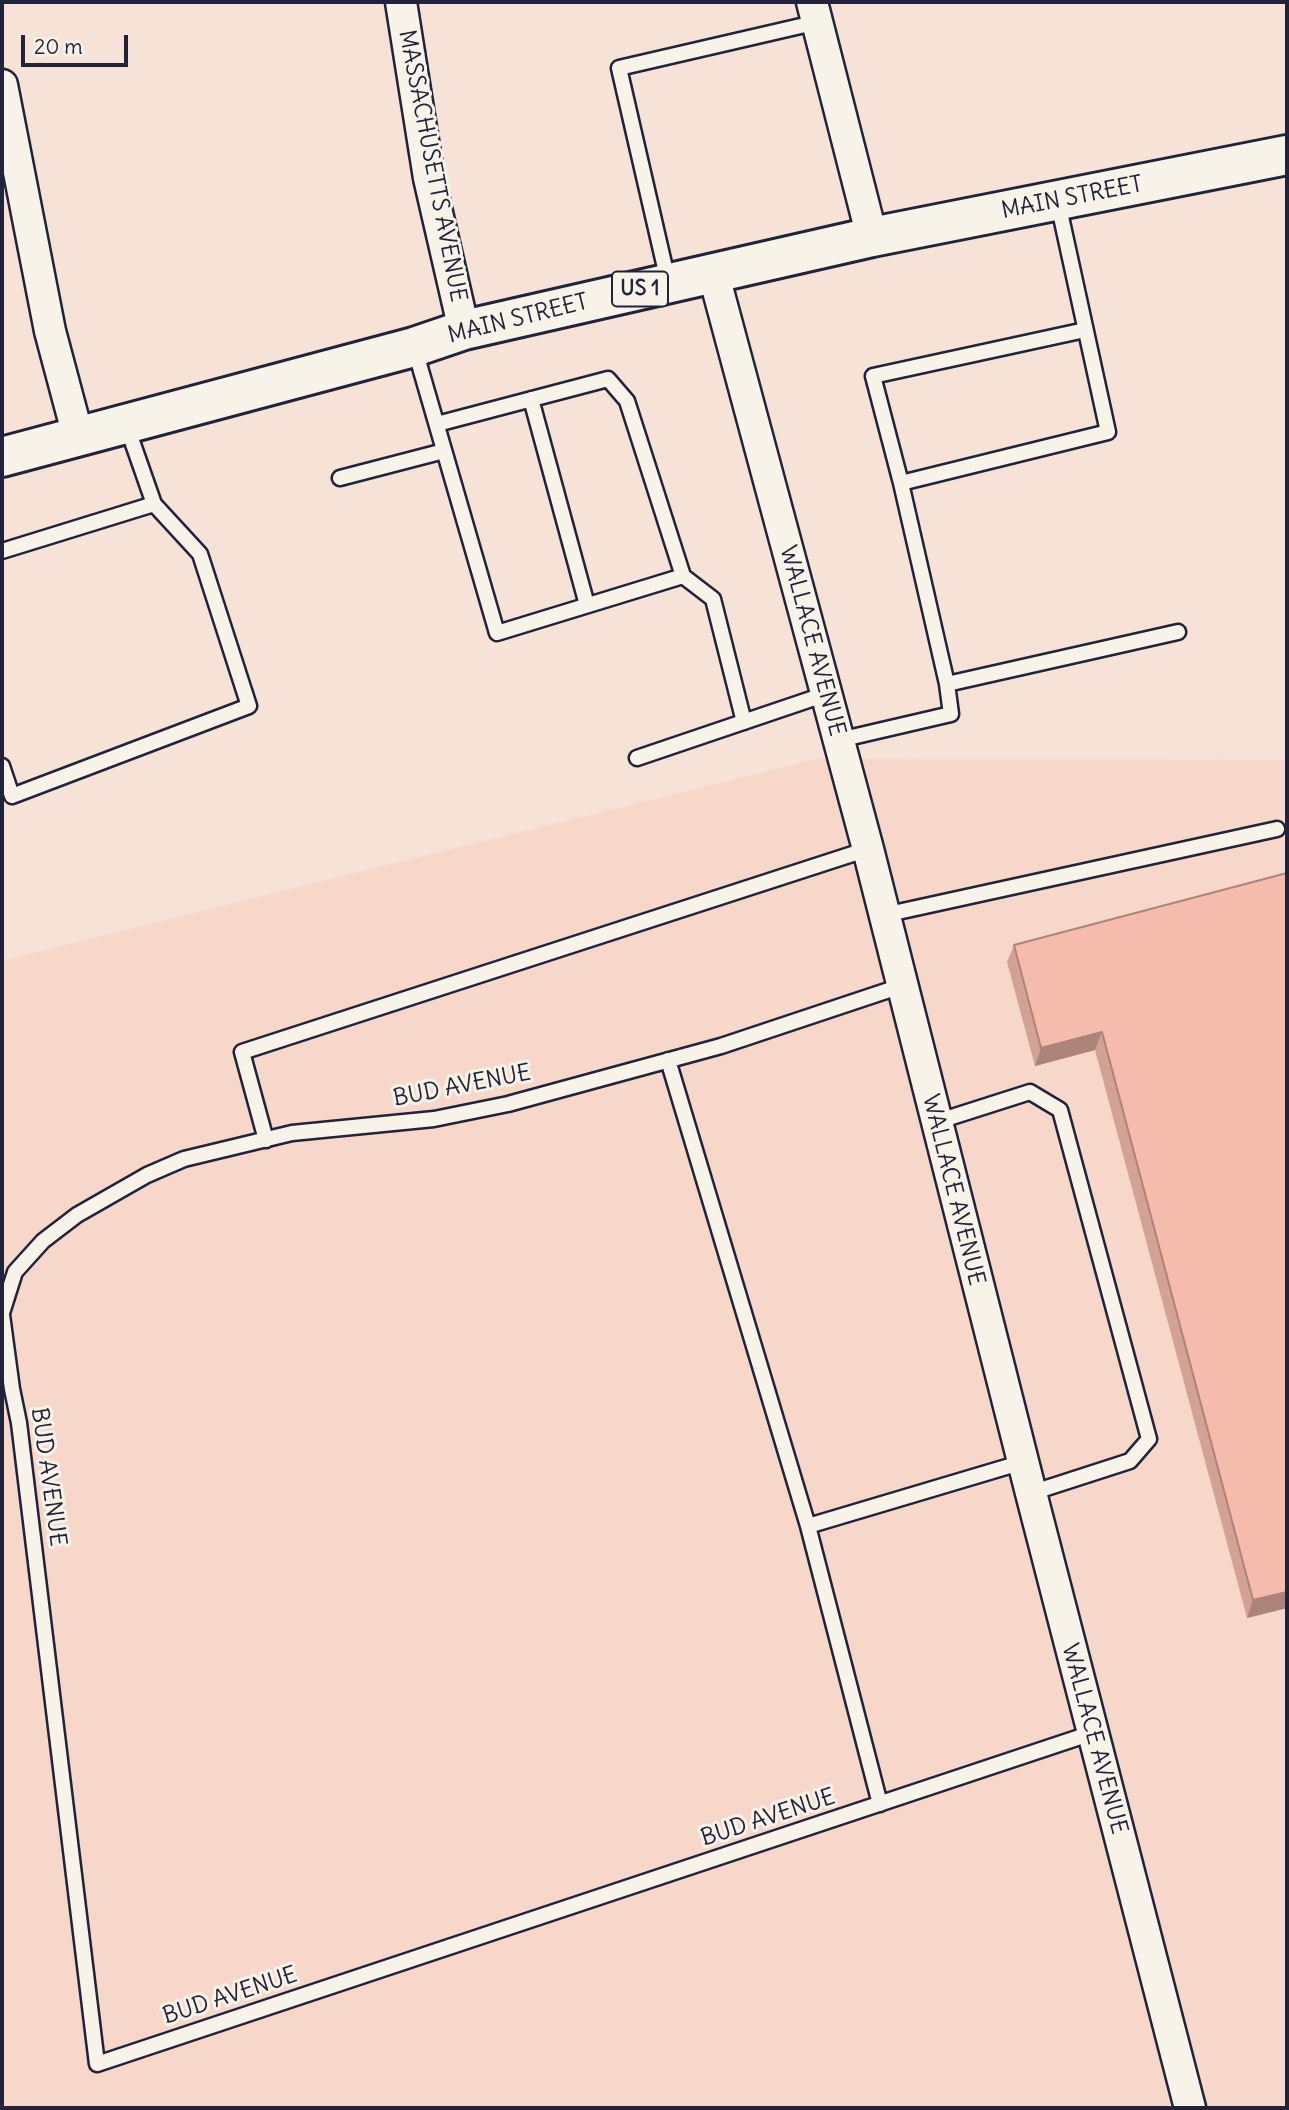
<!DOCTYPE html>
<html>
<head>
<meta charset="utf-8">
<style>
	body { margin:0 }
	#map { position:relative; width:1289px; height:2110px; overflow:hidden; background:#f6e2d6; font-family:Delius,sans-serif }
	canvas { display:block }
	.frame { position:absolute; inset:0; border:4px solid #22223b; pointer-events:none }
	.scale { position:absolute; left:21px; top:35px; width:107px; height:32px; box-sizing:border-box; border:4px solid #22223b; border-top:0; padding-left:9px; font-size:21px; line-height:24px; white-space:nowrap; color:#22223b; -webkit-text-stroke:5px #f7f3e8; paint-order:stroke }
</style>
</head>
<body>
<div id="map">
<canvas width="1289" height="2110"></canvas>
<div class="frame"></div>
<div class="scale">20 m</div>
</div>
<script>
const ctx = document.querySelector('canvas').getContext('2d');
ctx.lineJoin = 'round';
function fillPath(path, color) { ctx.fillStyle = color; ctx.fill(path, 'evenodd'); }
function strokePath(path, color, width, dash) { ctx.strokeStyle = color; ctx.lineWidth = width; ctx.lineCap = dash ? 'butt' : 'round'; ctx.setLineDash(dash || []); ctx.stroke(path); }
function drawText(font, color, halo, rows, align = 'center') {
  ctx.font = font + ' Delius,sans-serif'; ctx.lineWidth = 6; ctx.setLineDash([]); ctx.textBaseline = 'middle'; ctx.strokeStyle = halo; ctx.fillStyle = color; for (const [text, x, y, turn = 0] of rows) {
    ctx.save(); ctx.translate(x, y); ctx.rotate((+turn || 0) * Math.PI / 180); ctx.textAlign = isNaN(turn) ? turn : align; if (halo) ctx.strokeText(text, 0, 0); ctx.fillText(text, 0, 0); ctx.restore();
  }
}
fillPath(new Path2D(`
	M815 759 1287 760V2108H2V961Z`), '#f6d7ca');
const lane = new Path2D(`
	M668 281 619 68 818 22
	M415 350 497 633 683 576 713 599 744 722
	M531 399 587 605
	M437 424 608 379 627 401 683 576
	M340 478 444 451
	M901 483 873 376 1085 330
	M2 551 154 504
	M947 684 1178 632
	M839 740 951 714 947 684 901 483 1108 432 1058 203
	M637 758 826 694
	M2 766 12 796 249 706 200 554 154 504 126 424
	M884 915 1277 829
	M668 1060 808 1526 880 1804
	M936 1122 1030 1092 1060 1110 1149 1439 1130 1461 1031 1493
	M266 1140 242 1052 868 849
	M2 1313 15 1272 43 1241 77 1215 147 1175 184 1159 292 1133 434 1119 508 1104 721 1046 901 986
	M2 1315 12 1389 19 1423 97 2064 1092 1733
	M808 1526 1023 1462`);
const street = new Path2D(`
	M401 2 429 178 464 330
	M812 2 872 237
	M2 85 50 331 78 436
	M713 272 868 849 1031 1493 1190 2108`);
const primary = new Path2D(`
	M2 457 414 347 464 330 872 237 1287 155`);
strokePath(lane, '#22223b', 19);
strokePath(street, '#22223b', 35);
strokePath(primary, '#22223b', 44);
strokePath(lane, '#f7f3e8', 14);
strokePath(street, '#f7f3e8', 30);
strokePath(primary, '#f7f3e8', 38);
fillPath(new Path2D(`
	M1287 873V1608L1247 1618 1095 1050 1035 1066 1007 962 1014 945Z`), '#d3a295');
fillPath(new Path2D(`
	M1102 1032 1095 1050 1035 1066 1041 1048Z
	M1287 1592V1608L1247 1618 1253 1600Z`), '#ac8479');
const building = new Path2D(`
	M1287 873V1592L1253 1600 1102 1032 1041 1048 1014 945Z`);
fillPath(building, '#f5bcad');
strokePath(building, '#ac8479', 2);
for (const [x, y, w] of [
	[640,289,56]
]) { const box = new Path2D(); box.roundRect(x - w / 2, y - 17.5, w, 35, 5); ctx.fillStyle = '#f7f3e8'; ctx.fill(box); strokePath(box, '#22223b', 2); }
drawText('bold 21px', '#22223b', null, [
	["US 1",640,289]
]);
drawText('23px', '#22223b', '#f7f3e8', [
	["MASSACHUSETTS AVENUE",432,166,79],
	["MAIN STREET",1072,198,-11],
	["MAIN STREET",518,319,-14],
	["WALLACE AVENUE",812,641,75],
	["BUD AVENUE",462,1086,-11],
	["WALLACE AVENUE",953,1190,76],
	["BUD AVENUE",48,1477,82],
	["WALLACE AVENUE",1094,1739,75],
	["BUD AVENUE",768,1818,-18],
	["BUD AVENUE",230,1996,-18]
]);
</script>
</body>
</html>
